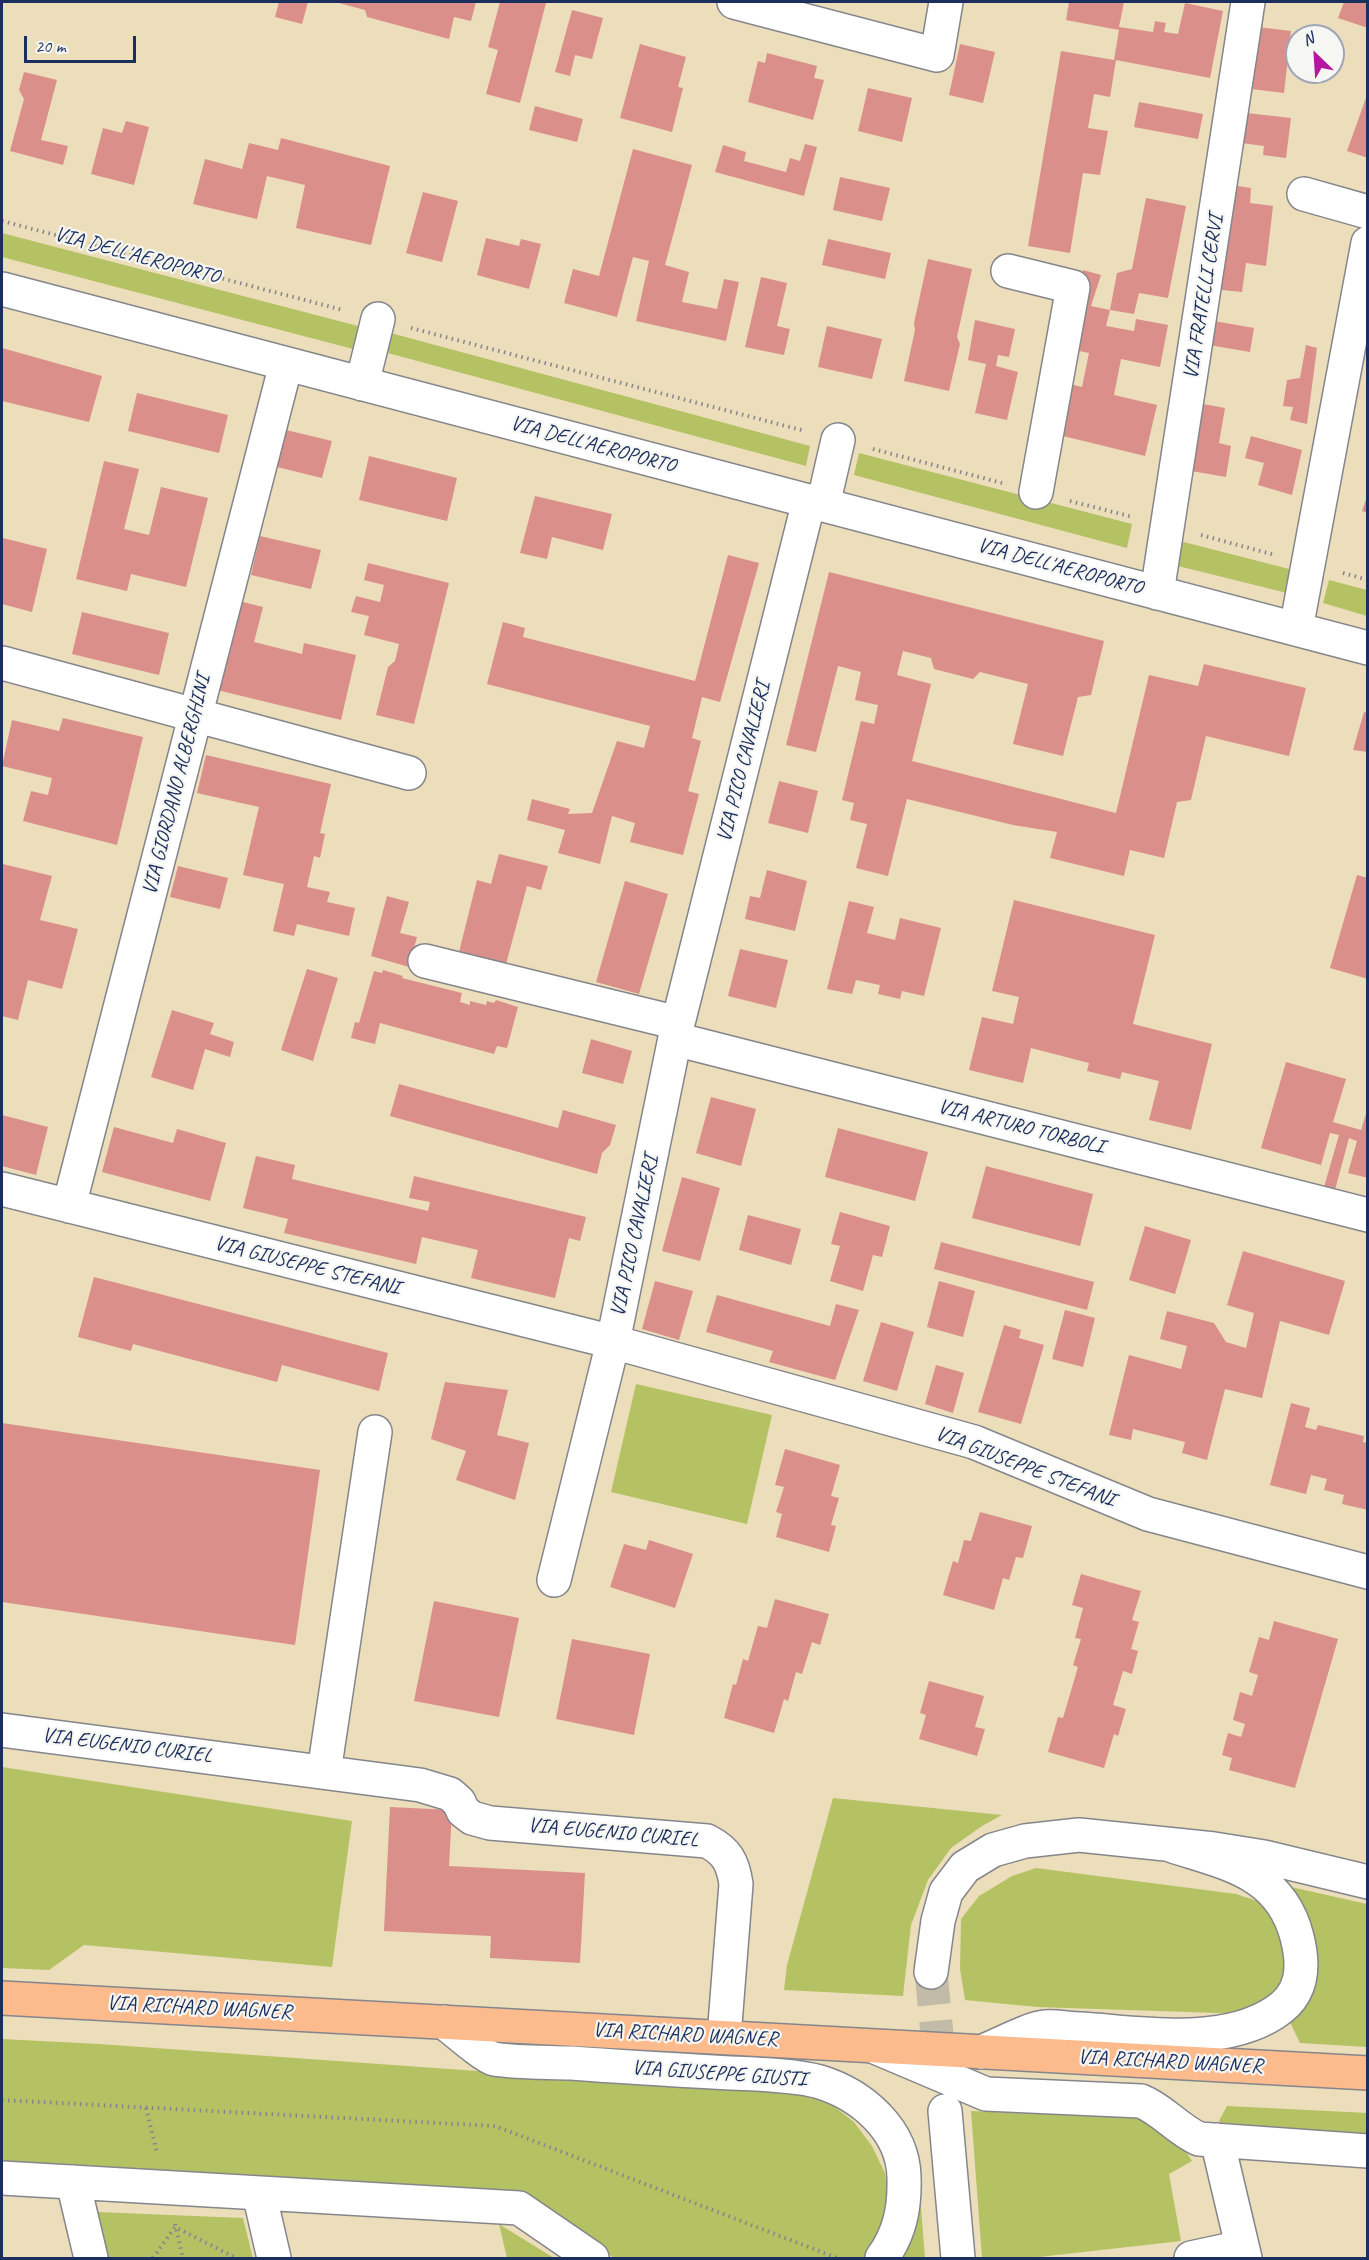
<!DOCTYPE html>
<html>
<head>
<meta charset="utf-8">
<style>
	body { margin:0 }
	#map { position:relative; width:1369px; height:2260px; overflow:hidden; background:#ecdeba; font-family:Caveat,sans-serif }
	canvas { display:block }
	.frame { position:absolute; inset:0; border:3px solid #1b2f5e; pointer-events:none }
	.north { position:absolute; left:1285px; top:24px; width:60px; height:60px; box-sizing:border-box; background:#f6f6f2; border:2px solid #9ea6b7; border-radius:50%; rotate:335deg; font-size:16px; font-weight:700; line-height:24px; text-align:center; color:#1b2f5e }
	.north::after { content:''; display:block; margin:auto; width:21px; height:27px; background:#b5179e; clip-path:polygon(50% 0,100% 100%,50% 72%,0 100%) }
	.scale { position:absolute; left:24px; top:36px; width:112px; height:27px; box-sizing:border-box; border:3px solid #1b2f5e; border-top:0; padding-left:8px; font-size:18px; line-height:21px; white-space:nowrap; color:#1b2f5e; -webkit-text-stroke:4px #f6f6f2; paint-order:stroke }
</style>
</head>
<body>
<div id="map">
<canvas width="1369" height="2260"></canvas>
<div class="frame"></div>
<div class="north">N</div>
<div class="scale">20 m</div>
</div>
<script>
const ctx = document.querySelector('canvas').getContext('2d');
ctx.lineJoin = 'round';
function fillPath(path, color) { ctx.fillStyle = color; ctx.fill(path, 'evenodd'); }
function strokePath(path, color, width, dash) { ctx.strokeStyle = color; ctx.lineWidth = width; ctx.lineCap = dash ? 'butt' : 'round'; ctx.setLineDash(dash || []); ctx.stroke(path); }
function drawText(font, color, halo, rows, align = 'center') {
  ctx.font = font + ' Caveat,sans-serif'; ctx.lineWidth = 4.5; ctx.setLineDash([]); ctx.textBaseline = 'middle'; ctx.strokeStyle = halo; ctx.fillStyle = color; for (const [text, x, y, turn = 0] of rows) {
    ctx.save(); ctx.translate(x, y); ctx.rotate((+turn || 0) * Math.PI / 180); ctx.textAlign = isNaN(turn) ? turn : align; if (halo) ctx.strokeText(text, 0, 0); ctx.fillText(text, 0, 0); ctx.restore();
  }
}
fillPath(new Path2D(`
	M2 233 358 326 353 349 2 257Z
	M387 332 810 446 806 466 384 352Z
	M859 453 1132 524 1127 548 854 475Z
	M1176 540 1293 570 1287 593 1170 564Z
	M1329 580 1367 590V616L1323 603Z
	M636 1384 772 1415 747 1524 611 1492Z
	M2 1767 352 1821 332 1967 84 1945 49 1970 2 1968Z
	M833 1798 1002 1815 982 1826 951 1848 928 1880 911 1925 903 1996 784 1990 787 1965Z
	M1036 1868 1236 1894C1244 1897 1255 1899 1262 1904 1278 1915 1289 1959 1282 1977 1276 1995 1262 2005 1248 2014L1037 2007 965 2000 960 1969 961 1919 979 1896 1012 1876Z
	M1282 1885 1367 1904V2047L1300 2043 1290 2022 1311 1996 1315 1948 1307 1912Z
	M2 2039 99 2044 799 2094 831 2104 854 2122 872 2146 885 2173 890 2205 886 2236 866 2258H614L558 2221 2 2164Z
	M1227 2106 1367 2113V2142L1228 2132 1219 2121Z
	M971 2111 1142 2118 1178 2138 1192 2161 1169 2174 1181 2241 1039 2257 1038 2258H982Z
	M920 2195 925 2258H900Z
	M97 2212 243 2218 253 2258H109Z
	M499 2224 554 2258H507Z`), '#b4c264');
fillPath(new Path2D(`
	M279 2H308L302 24 275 17Z
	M335 2H476L471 21 454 17 449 39 367 17 365 10Z
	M500 2 546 3 520 103 486 94 498 50 488 47Z
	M1069 2H1124L1119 27 1153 32 1155 21 1166 23 1164 32 1178 34 1185 3 1223 11 1210 78 1116 60 1110 97 1094 94 1088 128 1108 131 1100 175 1083 173 1070 253 1028 246 1061 51 1114 60 1119 30 1066 20Z
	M1344 2H1368V28L1338 18Z
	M572 10 603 18 592 59 575 55 570 76 555 72Z
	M1250 26 1291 31 1284 93 1243 88Z
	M640 44 686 57 678 87 683 88 672 132 620 118Z
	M960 44 995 52 983 103 949 95Z
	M767 53 817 66 814 78 824 80 813 120 748 102 758 61 765 63Z
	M24 72 57 80 41 140 68 146 63 165 10 151 24 99 19 90Z
	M868 88 912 98 902 142 858 131Z
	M1367 95H1368V158L1347 151Z
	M1139 102 1203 114 1198 139 1134 127Z
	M535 106 583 119 577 142 529 130Z
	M1238 112 1291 118 1286 158 1263 155 1264 146 1234 142Z
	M126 121 149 127 134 185 91 174 103 128 122 133Z
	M281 138 390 166 371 245 296 228 305 185 267 176 257 219 193 204 205 159 242 169 249 143 278 150Z
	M805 144 817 147 804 196 715 172 723 145 746 152 744 161 786 172 790 158 800 161Z
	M633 149 692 165 665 265 689 272 682 302 717 309 724 279 739 282 726 341 636 321 649 261 633 257 617 317 564 303 573 269 599 276Z
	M840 177 890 188 882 221 833 210Z
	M1225 184 1251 188 1250 203 1273 206 1266 266 1246 263 1242 292 1212 289Z
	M423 192 458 201 442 262 406 253Z
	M1146 198 1186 206 1168 298 1139 293 1134 314 1110 310 1106 326 1134 331 1136 319 1168 325 1160 367 1121 359 1114 395 1157 405 1145 456 1059 435 1070 384 1082 387 1089 353 1069 349 1071 302 1083 270 1101 275 1091 306 1110 310 1117 273 1132 269Z
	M486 238 519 246 521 239 541 244 529 289 477 275Z
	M828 239 891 253 885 279 822 265Z
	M928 259 972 269 957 337 960 344 949 391 904 381 915 330 914 323Z
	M761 277 787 283 777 326 790 329 784 355 745 347Z
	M975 320 1015 329 1009 357 998 355 996 366 1018 372 1007 420 975 413 986 364 968 360Z
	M1214 321 1254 328 1250 352 1209 345Z
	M827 326 882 339 872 379 818 367Z
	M1306 345 1317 348 1307 424 1290 420 1293 407 1283 406 1287 380 1300 378Z
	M2 348 102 376 89 422 2 401Z
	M137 393 228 415 219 453 128 431Z
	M1192 402 1225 408 1219 443 1231 446 1226 477 1180 469Z
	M286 430 332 441 322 478 277 467Z
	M1251 436 1302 450 1292 495 1258 485 1264 463 1245 458Z
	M369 456 457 478 447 521 359 500Z
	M104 461 139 469 124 529 149 535 161 487 208 498 186 587 131 574 127 591 76 579Z
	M1368 494V513L1362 511Z
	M535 496 612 514 603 550 552 537 547 559 520 553Z
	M260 536 321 550 311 589 251 575Z
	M3 538 47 549 32 612 2 604V545Z
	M728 555 759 563 720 702 702 697 692 738 701 741 688 791 699 794 683 855 630 842 635 823 612 816 600 864 558 853 565 830 527 820 532 799 570 809 568 814 592 813 617 741 644 748 650 726 487 684 503 622 525 628 523 637 695 681Z
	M368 563 449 583 414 724 376 715 388 667 395 661 399 644 364 635 369 616 351 612 356 596 380 602 384 585 364 580Z
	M829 572 1104 641 1091 695 1078 697 1063 756 1013 744 1028 684 980 672 973 679 934 669 931 658 903 651 897 675 931 684 912 761 1116 813 1149 675 1198 686 1204 664 1306 688 1289 756 1206 736 1191 800 1177 802 1164 858 1130 850 1124 876 1050 858 1057 832 1013 825 907 799 888 876 856 868 867 824 850 820 854 803 842 800 861 721 874 724 878 705 855 700 861 672 838 666 816 752 786 745Z
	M239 601 263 607 254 642 302 654 304 643 356 655 341 720 217 690Z
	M82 612 169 633 159 675 72 654Z
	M1364 712 1368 713V752L1353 750Z
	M63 718 143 737 117 845 23 821 31 791 48 795 52 778 2 766 12 720 59 731Z
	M206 755 331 784 320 833 325 834 320 858 314 856 307 887 330 892 327 902 355 908 349 936 297 924 294 936 273 931 284 884 243 875 259 807 197 793Z
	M779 781 818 791 808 833 768 823Z
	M499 854 548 866 541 890 527 886 506 964 459 952 477 880 491 884Z
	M3 864 52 876 40 920 78 929 62 989 28 980 18 1020 2 1016V870Z
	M178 866 228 878 220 909 170 897Z
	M767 870 807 881 795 931 745 919 750 896 760 898Z
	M1357 875 1368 878V979L1330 968Z
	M625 881 668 894 639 994 596 982Z
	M387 896 409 902 400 933 417 937 409 967 371 956Z
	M1014 900 1155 935 1133 1024 1212 1044 1191 1130 1149 1120 1159 1081 1122 1072 1120 1079 1087 1071 1089 1063 1031 1048 1023 1083 969 1070 982 1017 1013 1024 1019 997 992 991Z
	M849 901 874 907 867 933 895 940 900 918 941 928 924 996 902 991 900 999 878 994 880 985 856 980 852 994 827 989Z
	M740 949 788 960 776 1008 728 996Z
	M307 969 338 978 313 1061 281 1050Z
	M383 970 403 976 402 978 462 993 460 1002 470 1005V1001L486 1005 487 1001 494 1003 496 1000 518 1007 507 1048 497 1046 494 1054 380 1023 375 1044 351 1038 355 1022 359 1023 374 971 382 973Z
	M172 1010 214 1023 210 1034 234 1042 230 1057 205 1049 193 1090 151 1077Z
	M591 1039 632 1051 623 1084 582 1073Z
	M1286 1062 1346 1079 1333 1122 1361 1130 1368 1107V1178L1348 1173 1357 1141 1349 1138 1335 1190 1324 1187 1339 1135 1330 1133 1321 1165 1261 1148Z
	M399 1084 558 1128 563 1110 616 1125 610 1145 602 1153 597 1174 390 1116Z
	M711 1097 756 1109 741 1166 696 1153Z
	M2 1115 48 1127 36 1175 2 1166Z
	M114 1127 173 1143 177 1129 226 1143 210 1201 102 1172Z
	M838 1128 928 1152 915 1201 825 1177Z
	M256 1156 295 1165 292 1179 428 1211 430 1202 409 1198 414 1176 586 1217 580 1241 569 1238 555 1298 471 1278 478 1250 422 1237 416 1264 284 1233 288 1219 243 1208Z
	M986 1166 1093 1194 1080 1246 972 1218Z
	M682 1177 720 1188 700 1261 662 1251Z
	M840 1212 890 1226 882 1257 873 1255 863 1291 830 1281 840 1246 831 1244Z
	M748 1215 801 1229 791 1265 739 1250Z
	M1145 1226 1191 1240 1175 1294 1129 1280Z
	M941 1242 1094 1282 1087 1310 934 1269Z
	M1243 1251 1345 1281 1329 1335 1280 1321 1262 1398 1225 1389 1207 1460 1182 1453 1185 1442 1133 1429 1131 1440 1109 1435 1129 1355 1181 1369 1187 1346 1160 1339 1167 1311 1214 1323 1226 1342 1246 1348 1254 1313 1227 1305Z
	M94 1277 388 1353 379 1391 282 1365 277 1382 133 1344 131 1351 78 1337Z
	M655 1281 693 1291 679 1340 642 1329Z
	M939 1281 975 1291 963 1337 927 1327Z
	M717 1295 830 1326 836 1304 859 1310 835 1380 769 1362 773 1351 706 1332Z
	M1065 1310 1095 1318 1083 1367 1052 1359Z
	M881 1322 914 1332 897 1391 863 1381Z
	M1004 1325 1021 1330 1019 1338 1044 1345 1021 1424 978 1412Z
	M936 1365 964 1373 953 1413 925 1404Z
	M445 1382 508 1390 497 1435 529 1443 515 1500 456 1480 466 1451 431 1439Z
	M1291 1403 1310 1408 1305 1427 1316 1430 1318 1425 1364 1436 1363 1442 1368 1443V1510L1342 1504 1344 1495 1324 1490 1327 1479 1311 1475 1306 1494 1270 1485Z
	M2 1423 320 1470 295 1645 2 1602Z
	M785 1449 840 1465 831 1496 839 1498 831 1525 836 1526 829 1552 776 1537 782 1514 776 1512 784 1487 775 1485Z
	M980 1512 1032 1526 1023 1558 1016 1557 1009 1580 1003 1578 994 1610 943 1595 953 1561 958 1563 964 1540 971 1541Z
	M649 1540 693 1554 675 1608 610 1587 624 1544 646 1550Z
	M1081 1574 1141 1591 1132 1620 1139 1622 1131 1649 1138 1651 1132 1674 1123 1671 1113 1705 1126 1709 1118 1736 1114 1734 1104 1768 1048 1752 1058 1717 1063 1718 1078 1667 1073 1665 1081 1639 1075 1638 1083 1608 1072 1605Z
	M775 1599 829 1614 820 1645 812 1642 802 1674 796 1672 788 1701 784 1699 774 1733 724 1718 733 1684 736 1685 743 1659 748 1661 758 1626 767 1628Z
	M434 1601 519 1618 499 1717 414 1701Z
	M1274 1621 1338 1639 1295 1788 1229 1770 1232 1758 1222 1755 1228 1733 1241 1737 1245 1724 1233 1720 1240 1692 1252 1696 1258 1675 1249 1672 1259 1637 1269 1640Z
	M572 1639 650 1654 634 1735 556 1719Z
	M929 1681 984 1696 975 1727 985 1729 977 1756 919 1739 926 1715 920 1713Z
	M390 1807 452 1810 449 1866 585 1873 580 1963 490 1958 491 1936 384 1931Z`), '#db8f8b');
strokePath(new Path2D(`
	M931 1972 941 2076`), '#c2bba8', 33, [33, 16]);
const minor = new Path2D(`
	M734 2 937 55 946 2
	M1304 194 1368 212
	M1008 271 1073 287 1036 492
	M2 289 1368 648
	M362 384 378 319
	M823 505 838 440
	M1157 593 1248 2
	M1296 629 1368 243
	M2 663 409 773
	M425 961 678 1023
	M675 1039 1368 1215
	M2 1189 613 1342 974 1442 1148 1514 1368 1572
	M69 1206 286 364
	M554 1580 613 1342 678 1023 809 501
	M2 1730 420 1785 450 1794 459 1802 463 1811 472 1818 490 1823 707 1841C727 1851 733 1863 736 1884L724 2037
	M324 1772 375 1432
	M931 1972 938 1921 946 1892 965 1867 993 1850 1025 1841 1079 1835 1214 1849 1264 1857 1368 1882
	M444 2022C453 2029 485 2057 494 2059 519 2063 546 2062 571 2063 624 2067 677 2070 730 2073 755 2074 797 2075 820 2082 862 2095 903 2130 904 2177 905 2208 900 2233 882 2258
	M875 2047 986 2094 1141 2101C1163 2110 1177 2129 1199 2139L1368 2151
	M981 2052C997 2046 1030 2028 1045 2027 1057 2026 1070 2029 1082 2029 1142 2033 1221 2047 1274 2013 1303 1995 1305 1968 1297 1937 1280 1870 1223 1863 1167 1844
	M945 2111 958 2258
	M1217 2140 1245 2258
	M2 2178 519 2208 592 2258
	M73 2182 91 2258
	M259 2193 274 2258
	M1191 2258 1242 2247`);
const major = new Path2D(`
	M2 1998 1368 2073`);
strokePath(minor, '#84868c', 36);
strokePath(major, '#84868c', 36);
strokePath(new Path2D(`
	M2 221 343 310
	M411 328 805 431
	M873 449 1002 483
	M1070 501 1133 517
	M1201 535 1275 555
	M1343 573 1368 580
	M2 2100 495 2126 837 2258
	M146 2108 157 2153
	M175 2224 183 2258
	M153 2258 175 2227 236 2258`), '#84868c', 4, [1.5, 4.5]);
strokePath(minor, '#fff', 33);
strokePath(major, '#fbbb8d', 33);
drawText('21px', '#1b2f5e', '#f6f6f2', [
	["VIA DELL'AEROPORTO",137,256,15],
	["VIA FRATELLI CERVI",1204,297,-81],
	["VIA DELL'AEROPORTO",593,445,15],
	["VIA DELL'AEROPORTO",1060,567,15],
	["VIA PICO CAVALIERI",744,762,-76],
	["VIA GIORDANO ALBERGHINI",177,785,-76],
	["VIA ARTURO TORBOLI",1021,1127,14],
	["VIA PICO CAVALIERI",635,1236,-78],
	["VIA GIUSEPPE STEFANI",307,1266,14],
	["VIA GIUSEPPE STEFANI",1025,1467,21],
	["VIA EUGENIO CURIEL",127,1746,7],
	["VIA EUGENIO CURIEL",613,1833,5],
	["VIA RICHARD WAGNER",199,2008,3],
	["VIA RICHARD WAGNER",685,2035,3],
	["VIA RICHARD WAGNER",1170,2062,3],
	["VIA GIUSEPPE GIUSTI",719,2074,4]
]);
</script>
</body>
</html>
